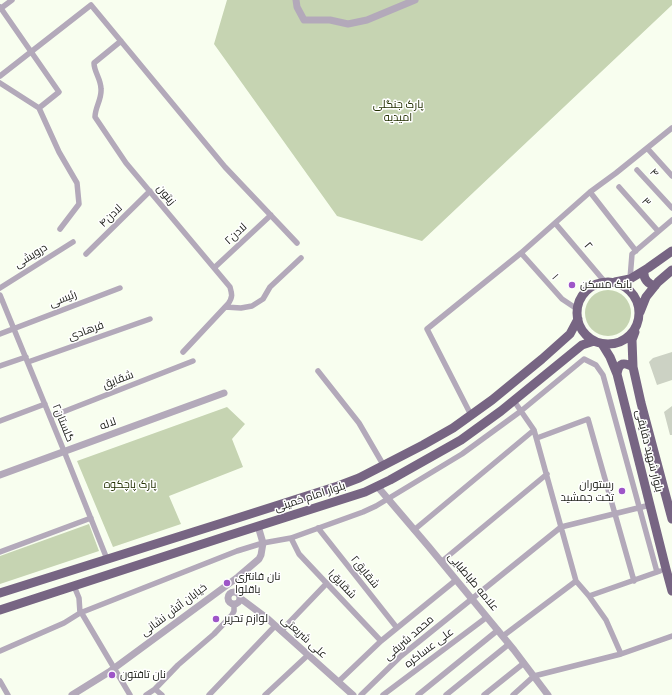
<!DOCTYPE html>
<html>
<head>
<meta charset="utf-8">
<style>
	body { margin:0 }
	canvas { display:block; background:#f8feef }
</style>
</head>
<body>
<canvas width="672" height="695"></canvas>
<script>
const ctx = document.querySelector('canvas').getContext('2d');
ctx.lineJoin = 'round';
function fillPath(path, color) { ctx.fillStyle = color; ctx.fill(path, 'evenodd'); }
function strokePath(path, color, width, dash) { ctx.strokeStyle = color; ctx.lineWidth = width; ctx.lineCap = dash ? 'butt' : 'round'; ctx.setLineDash(dash || []); ctx.stroke(path); }
function drawText(font, color, halo, rows, align = 'center') {
  ctx.font = font + ' Figtree,Cairo,sans-serif'; ctx.lineWidth = 3; ctx.setLineDash([]); ctx.textBaseline = 'middle'; ctx.strokeStyle = halo; ctx.fillStyle = color; for (const [text, x, y, turn = 0] of rows) {
    ctx.save(); ctx.translate(x, y); ctx.rotate((+turn || 0) * Math.PI / 180); ctx.textAlign = isNaN(turn) ? turn : align; if (halo) ctx.strokeText(text, 0, 0); ctx.fillText(text, 0, 0); ctx.restore();
  }
}
fillPath(new Path2D(`
	M227 0H672V5L422 241 337 216 214 44Z
	M585 313a23 23 0 1 1 46 0a23 23 0 1 1-46 0Z
	M227 407 245 424 232 439 243 467 169 496 181 524 113 547 77 461Z
	M89 524 99 551 0 584V556Z`), '#c6d4b2');
fillPath(new Path2D(`
	M672 352V380L657 385 649 362 653 358Z
	M672 406V435H670L664 412Z`), '#ccd2c4');
strokePath(new Path2D(`
	M0 7 59 92 39 108
	M0 9 12 0
	M121 41 94 63C94 72 101 79 101 89 102 99 95 107 95 117L126 163 230 287C232 294 233 297 228 304L183 352
	M0 76 91 5 225 167 297 243
	M0 83 39 108 59 152 77 183 79 204 60 229
	M647 148 672 176
	M637 170 672 208
	M619 187 658 231
	M590 192 636 251
	M555 223 605 282
	M521 253 562 299 577 309
	M86 254 150 191
	M214 268 271 215
	M630 279 632 254 672 220
	M0 288 73 242
	M0 295 64 451 107 559
	M225 307 241 308 252 306 263 299 270 287 301 258
	M0 334 120 288
	M28 362 150 319
	M0 366 26 357
	M318 371 359 423 384 466
	M514 401 534 430 576 581 589 596 606 620 621 654
	M471 415 427 329 521 253 590 192 616 173 672 128
	M50 417 193 361
	M0 421 45 404
	M537 438 588 419 634 581
	M318 528 397 628
	M414 530 534 430
	M291 538 299 554 381 641
	M0 552 91 518
	M441 562 547 474
	M589 596 660 571
	M81 612 130 695
	M80 613 237 551 263 543 291 538 363 512 376 506 462 454 521 411 584 359 596 365 603 375 657 572
	M281 631 327 583
	M503 636 576 581
	M0 651 64 623 80 613 79 598 74 586
	M0 681 8 695
	M338 682 381 641 456 580
	M155 689 162 695
	M146 695 155 689 178 665 214 634 232 615 234 611V604
	M209 695 275 626
	M265 695 308 655
	M361 695 401 656 561 527 650 505
	M383 695 487 617
	M418 695 498 630
	M446 695 509 644
	M484 695 524 663
	M513 695 534 676 621 654 672 636`), '#b3a9ba', 5.5);
strokePath(new Path2D(`
	M296 0 297 7 304 20H330L348 24 367 20 415 0
	M0 475 224 393
	M377 486 429 547 514 650 548 695
	M228 598a6 6 0 1 1 12 0a6 6 0 1 1-12 0Z
	M240 598 268 619 353 695
	M72 695 109 672 238 577 259 559 261 555 263 543 258 526`), '#b3a9ba', 7);
strokePath(new Path2D(`
	M644 271C643 279 648 284 655 286
	M577 313a31 31 0 1 1 62 0a31 31 0 1 1-62 0Z
	M615 282 630 279 648 268 672 251
	M640 312 646 297 658 282 672 270
	M635 332 632 340 633 367 641 403 672 519
	M602 344 610 357 617 374 666 569 672 591
	M617 374C619 362 624 362 633 367
	M0 593 222 523 338 486 359 478 423 445 453 428 492 400 542 359 570 334 578 319
	M0 610 227 536 365 492 390 480 461 440 501 411 582 345 594 341`), '#776583', 9);
for (const [x, y, r, color] of [
	[572,285,4,"#9e55c8"],
	[622,491,4,"#9e55c8"],
	[227,583,4,"#9e55c8"],
	[216,619,4,"#9e55c8"],
	[112,675,4,"#9e55c8"]
]) { const dot = new Path2D(); dot.arc(x, y, r, 0, 2 * Math.PI); ctx.fillStyle = color; ctx.fill(dot); strokePath(dot, '#fff', 1.5); }
drawText('11px', '#222f00', '#fff', [
	["پارک جنگلی",398,105],
	["امیدیه",398,118],
	["پارک پاچکوه",130,485]
]);
drawText('11px', '#20221c', '#fff', [
	["۴",654,173,47],
	["زیتون",166,195,50],
	["۳",646,202,48],
	["لادن۴",111,216,-44],
	["لادن۲",236,234,-43],
	["۲",588,246,50],
	["درویشی",31,256,-32],
	["۱",555,277,49],
	["رئیسی",63,299,-21],
	["فرهادی",86,331,-20],
	["شقایق",118,380,-21],
	["گلستان۲",63,423,68],
	["لاله",108,424,-20],
	["بلوار شهید دقایقی",649,451,76],
	["بلوار امام خمینی",310,497,-18],
	["شقایق۲",365,572,51],
	["علامه طباطبایی",473,582,50],
	["شقایق۱",342,584,47],
	["خیابان آتش نشانی",174,610,-37],
	["علی شریعتی",304,637,42],
	["محمد شریفی",409,638,-41],
	["علی عساکره",429,648,-37]
]);
drawText('11px', '#20221c', '#fff', [
	["بانک مسکن",580,285],
	["رستوران",614,485,"right"],
	["تخت جمشید",614,498,"right"],
	["نان فانتزی",235,577],
	["باقلوا",235,590],
	["لوازم تحریر",224,619],
	["نان تافتون",120,675]
], 'left');
</script>
</body>
</html>
